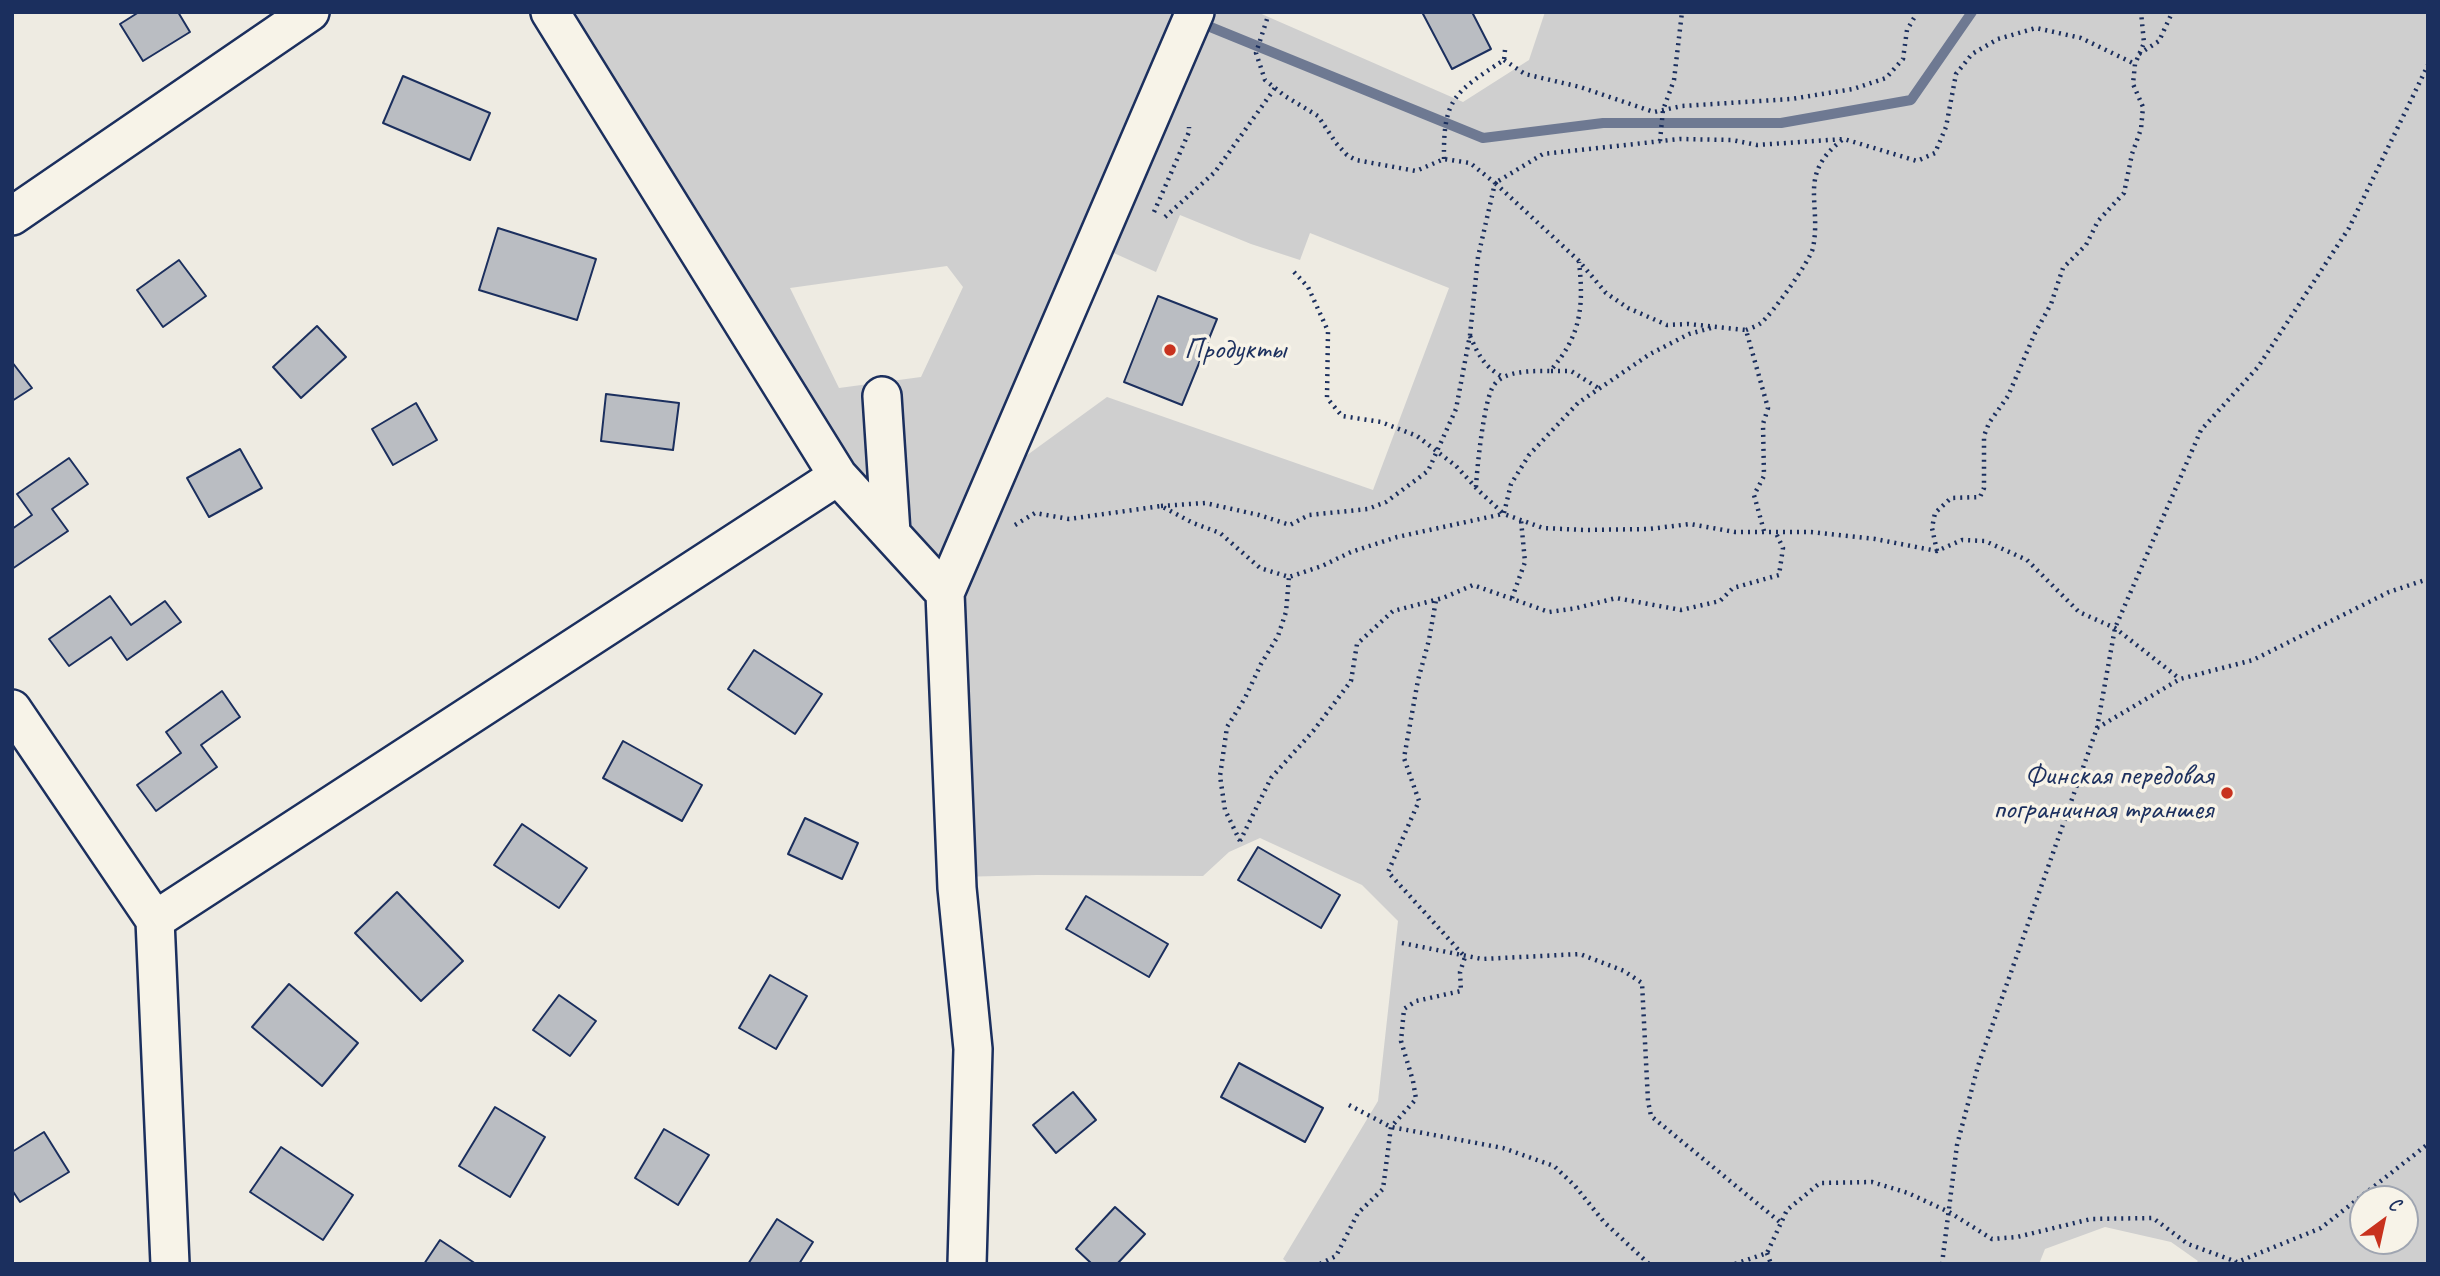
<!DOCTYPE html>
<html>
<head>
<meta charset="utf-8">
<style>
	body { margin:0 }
	#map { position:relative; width:2440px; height:1276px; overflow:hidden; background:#eeebe2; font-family:Caveat,sans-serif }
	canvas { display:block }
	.frame { position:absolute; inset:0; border:14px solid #1b2f5e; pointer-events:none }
	.north { position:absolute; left:2349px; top:1185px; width:70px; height:70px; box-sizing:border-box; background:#f7f3e8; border:2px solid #9fa5b1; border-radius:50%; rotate:33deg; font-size:19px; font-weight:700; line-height:28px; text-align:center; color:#1b2f5e }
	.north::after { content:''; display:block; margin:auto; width:24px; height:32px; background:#c8321e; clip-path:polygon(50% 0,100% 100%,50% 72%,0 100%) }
</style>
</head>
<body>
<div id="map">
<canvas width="2440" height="1276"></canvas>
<div class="frame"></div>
<div class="north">С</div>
</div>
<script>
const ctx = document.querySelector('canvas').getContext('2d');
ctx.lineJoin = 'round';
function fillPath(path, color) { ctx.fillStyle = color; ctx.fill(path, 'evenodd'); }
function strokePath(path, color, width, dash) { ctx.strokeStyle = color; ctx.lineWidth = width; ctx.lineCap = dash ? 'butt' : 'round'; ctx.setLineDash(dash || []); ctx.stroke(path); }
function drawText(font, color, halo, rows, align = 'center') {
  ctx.font = font + ' Caveat,sans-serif'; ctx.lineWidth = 7; ctx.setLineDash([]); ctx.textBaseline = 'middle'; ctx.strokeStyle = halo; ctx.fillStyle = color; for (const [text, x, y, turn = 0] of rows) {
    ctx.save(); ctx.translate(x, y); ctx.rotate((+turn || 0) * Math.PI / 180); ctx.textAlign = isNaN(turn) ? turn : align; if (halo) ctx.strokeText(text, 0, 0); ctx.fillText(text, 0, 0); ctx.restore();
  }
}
fillPath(new Path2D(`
	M550 12H1257L1463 102 1529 60 1545 12H2428V1264H2195L2198 1261 2171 1242 2105 1227 2045 1249 2039 1264H1289L1283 1259 1378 1101 1398 921 1362 885 1260 838 1229 852 1203 876 1037 875 957 877 945 604ZM1180 215 1251 244 1300 260 1310 233 1449 288 1373 490 1107 397 997 477 1096 245 1156 272ZM947 266 963 287 921 377 839 388 790 288ZM2363 1199H2405V1241H2363Z`), '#cfcfcf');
strokePath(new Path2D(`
	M1203 24 1483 138 1603 123H1781L1911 100 1972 12`), '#6e7992', 10);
const building = new Path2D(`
	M139 12H178L190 32 143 61 120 24Z
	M1422 12H1472L1491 49 1452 69Z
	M403 76 490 113 470 160 383 123Z
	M498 228 596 259 577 320 479 290Z
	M179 260 206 296 163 327 137 290Z
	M1158 296 1217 319 1182 405 1124 382Z
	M317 326 346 357 301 398 273 367Z
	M12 362 32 388 12 401Z
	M606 394 679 403 673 450 601 441Z
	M416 403 437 440 393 465 372 429Z
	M240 449 262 488 209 517 187 478Z
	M69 458 88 484 52 509 68 531 12 569V529L32 515 17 494Z
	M110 596 131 625 165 601 181 622 127 660 111 637 69 666 49 639Z
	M754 650 822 694 795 734 728 689Z
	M222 691 240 717 201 745 217 767 156 811 137 785 181 753 166 732Z
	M623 741 702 785 682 821 603 778Z
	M805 818 858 843 842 879 788 854Z
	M522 824 587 868 559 908 494 865Z
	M1258 847 1340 895 1321 928 1238 880Z
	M397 892 463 961 421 1001 355 933Z
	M1086 896 1168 944 1149 977 1066 929Z
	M770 975 807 996 776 1049 739 1028Z
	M289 984 358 1043 322 1086 252 1027Z
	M559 995 596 1021 570 1056 533 1030Z
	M1239 1063 1323 1108 1305 1142 1221 1097Z
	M1073 1092 1096 1120 1056 1153 1033 1125Z
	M495 1107 545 1137 510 1197 459 1166Z
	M664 1129 709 1155 678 1205 635 1178Z
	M44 1132 69 1172 20 1202 12 1190V1152Z
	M281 1147 353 1195 323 1240 250 1192Z
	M1115 1207 1145 1234 1117 1264H1092L1076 1249Z
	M777 1219 813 1242 799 1264H748Z
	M440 1240 476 1264H424Z`);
fillPath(building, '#babdc2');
strokePath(building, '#1b2f5e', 2);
const minor = new Path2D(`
	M550 12 838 476 945 593
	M12 216 310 12
	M882 396 891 533
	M12 709 155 920 170 1264
	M155 920 838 476
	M967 1264 973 1049 957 888 945 593 1195 12`);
strokePath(minor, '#1b2f5e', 42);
strokePath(new Path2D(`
	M2139 54 2159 41 2171 15 2170 12
	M1504 60 1525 74 1580 87 1654 112 1682 106 1791 99 1853 89 1886 78 1903 59 1907 30 1914 18
	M1660 141 1663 110 1674 80 1682 12
	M1444 159C1443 98 1455 92 1504 60L1505 50
	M1154 212 1189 132V127
	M1165 217 1215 172 1275 88
	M1294 272 1308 287 1328 331 1327 398 1342 416 1381 422 1417 436 1456 466 1480 492 1504 514 1543 528 1584 530 1649 529 1690 524 1735 532H1811L1875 539 1937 551 1962 540 1985 541 2027 560 2079 612 2115 628 2180 679
	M1746 330C1751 328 1757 326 1761 323 1772 314 1810 261 1813 248 1822 202 1797 175 1842 140
	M1470 336C1478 354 1484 367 1503 377
	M1551 371H1571L1600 389
	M1476 487C1477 468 1484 398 1494 385 1505 370 1533 371 1550 371 1581 336 1584 307 1579 262
	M1161 506 1205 503 1259 515 1290 525 1309 515 1368 509 1386 502 1428 471 1456 409 1470 335 1478 257 1495 183 1470 163 1444 159 1416 171 1356 160 1347 155 1336 143 1318 116 1285 96 1265 80 1256 53 1268 16
	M1504 513 1511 484 1529 455 1578 403 1650 354 1689 334 1711 328
	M1015 525 1035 513 1069 519 1161 506 1193 523 1220 533 1260 568 1289 577 1322 566 1351 552 1397 537 1503 514
	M1764 531 1754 495 1764 476 1763 424 1768 408 1746 330 1688 324 1667 325 1628 308 1606 293 1579 261 1495 183 1543 154 1680 139 1732 140 1757 145 1844 139 1917 161 1935 153 1946 127 1956 74 1972 54 1998 39 2036 28 2081 38 2135 64
	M1937 551 1932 528 1935 513 1951 498 1980 497 1984 488V436L1989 423 2008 396 2035 333 2051 304 2063 268 2086 245 2098 221 2124 193 2132 154 2141 129 2143 107 2133 84 2135 64 2144 43 2141 12
	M1512 598 1525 562 1521 520
	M2097 728 2180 679 2253 660 2389 592 2428 579
	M1240 841 1271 778 1314 730 1351 681 1357 644 1393 611 1443 598 1473 585 1549 612 1577 608 1616 598 1681 610 1720 601 1733 588 1779 575 1783 548 1775 531
	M1240 841 1225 810 1220 776 1227 727 1245 698 1261 664 1278 636 1286 612 1289 577
	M1402 943 1482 959 1580 954 1624 971 1642 983 1648 1101 1651 1116 1781 1223
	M1349 1105 1391 1127 1503 1148 1554 1166 1575 1186 1604 1222 1649 1264
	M1767 1253 1771 1264
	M2235 1263 2321 1228 2428 1144
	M1320 1264 1336 1256 1358 1213 1383 1189 1391 1127 1416 1099 1413 1081 1401 1041 1404 1009 1416 1001 1461 991 1460 972 1465 957 1388 872 1419 801 1404 758 1418 680 1429 640 1436 600
	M1735 1264 1767 1253 1787 1210 1820 1183 1872 1182 1908 1193 1949 1212 1992 1239 2017 1237 2091 1219 2153 1218 2188 1244 2237 1262
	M1942 1264 1957 1145 1978 1066 2097 728 2115 628 2201 430 2258 367 2349 228 2428 65`), '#1b2f5e', 4.5, [2, 5]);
strokePath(minor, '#f7f3e8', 37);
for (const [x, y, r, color] of [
	[1170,350,7,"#c8321e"],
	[2227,793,7,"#c8321e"]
]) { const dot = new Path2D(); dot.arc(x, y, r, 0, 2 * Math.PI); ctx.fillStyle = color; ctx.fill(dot); strokePath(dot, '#f7f3e8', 2.5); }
drawText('30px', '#1b2f5e', '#f7f3e8', [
	["Продукты",1184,350],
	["Финская передовая",2213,776,"right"],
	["пограничная траншея",2213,810,"right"]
], 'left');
</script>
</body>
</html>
